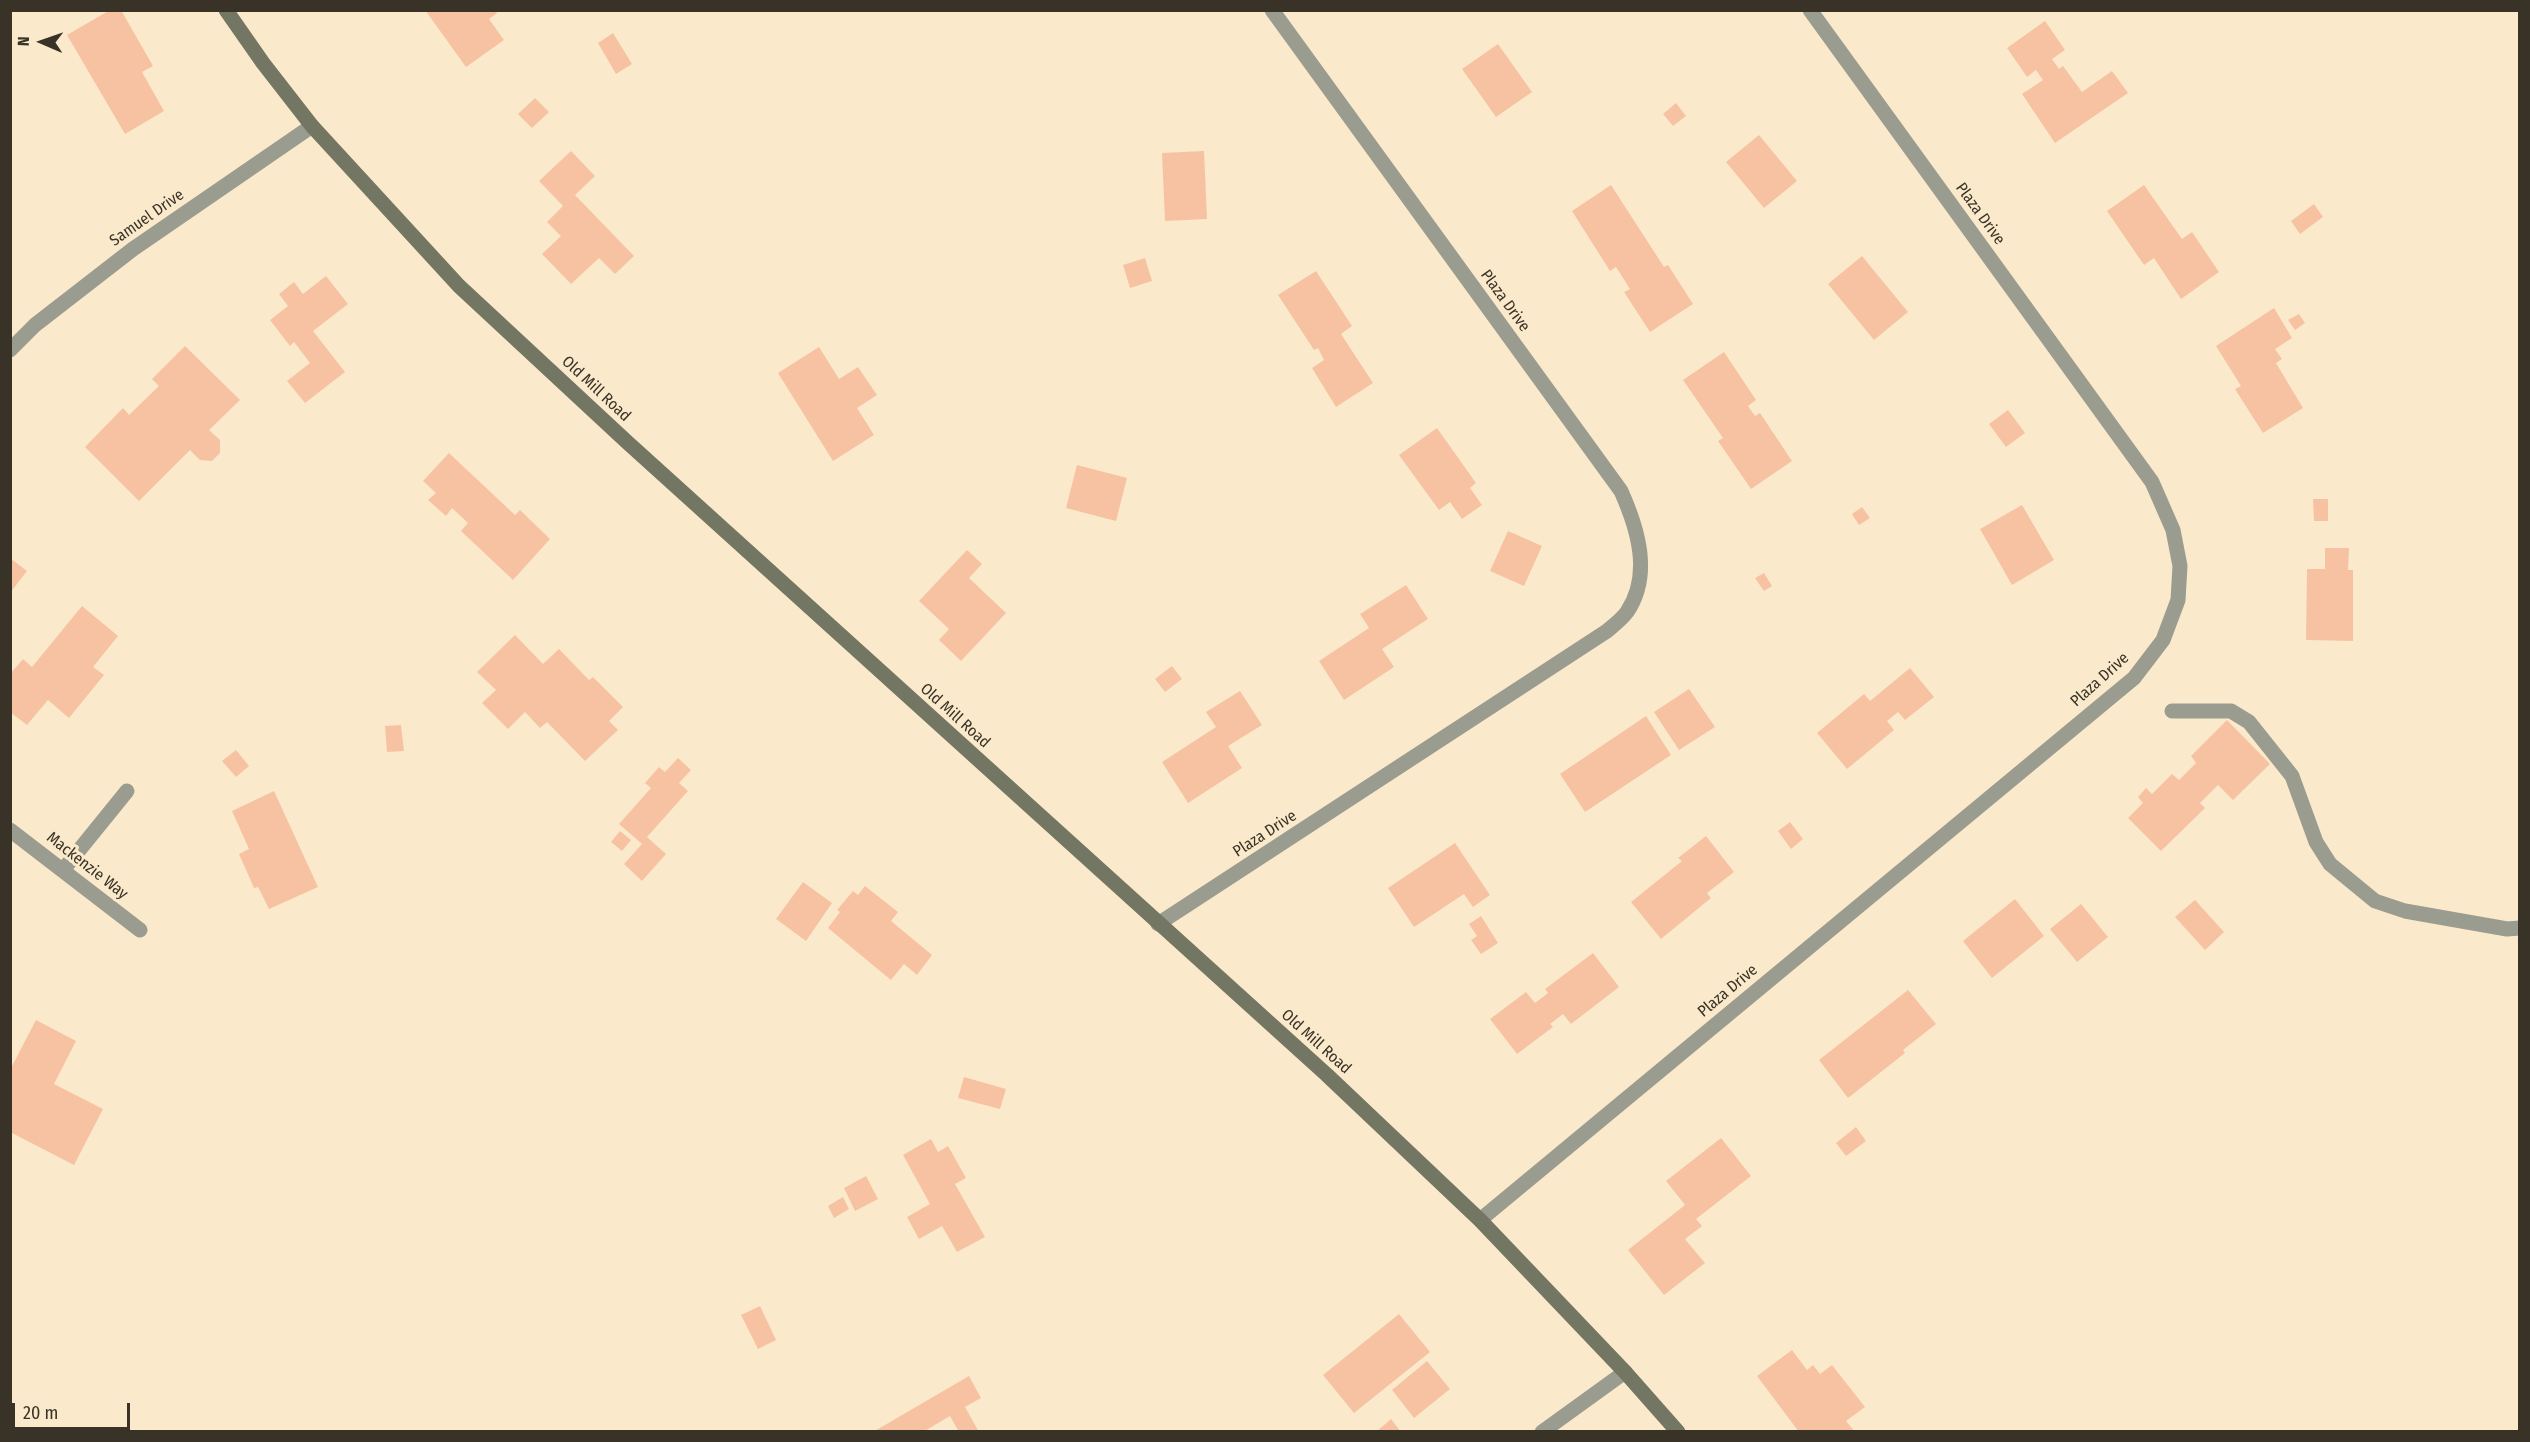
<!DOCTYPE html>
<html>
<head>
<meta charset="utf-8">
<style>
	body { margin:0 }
	#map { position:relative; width:2530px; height:1442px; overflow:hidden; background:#faeacb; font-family:"Fira Sans Condensed",sans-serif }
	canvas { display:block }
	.frame { position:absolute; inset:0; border:12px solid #393227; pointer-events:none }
	.north { position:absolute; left:12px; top:12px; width:60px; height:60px; -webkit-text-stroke:4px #faeacb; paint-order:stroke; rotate:272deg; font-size:16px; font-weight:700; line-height:24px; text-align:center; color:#393227 }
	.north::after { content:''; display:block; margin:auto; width:21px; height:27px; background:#393227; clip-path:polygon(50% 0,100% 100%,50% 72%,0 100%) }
	.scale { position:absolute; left:12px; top:1403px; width:118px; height:27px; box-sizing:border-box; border:3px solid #393227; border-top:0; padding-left:8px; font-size:18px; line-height:21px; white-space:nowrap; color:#393227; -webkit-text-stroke:4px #faeacb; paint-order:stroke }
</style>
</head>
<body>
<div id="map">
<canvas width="2530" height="1442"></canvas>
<div class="frame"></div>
<div class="north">N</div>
<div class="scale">20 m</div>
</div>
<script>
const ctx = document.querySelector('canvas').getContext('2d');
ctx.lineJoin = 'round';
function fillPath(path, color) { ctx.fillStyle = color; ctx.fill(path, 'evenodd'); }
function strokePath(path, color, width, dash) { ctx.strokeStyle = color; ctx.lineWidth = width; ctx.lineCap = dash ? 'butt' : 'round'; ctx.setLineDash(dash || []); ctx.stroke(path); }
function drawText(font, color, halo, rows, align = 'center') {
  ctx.font = font + ' "Fira Sans Condensed",sans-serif'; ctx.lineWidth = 6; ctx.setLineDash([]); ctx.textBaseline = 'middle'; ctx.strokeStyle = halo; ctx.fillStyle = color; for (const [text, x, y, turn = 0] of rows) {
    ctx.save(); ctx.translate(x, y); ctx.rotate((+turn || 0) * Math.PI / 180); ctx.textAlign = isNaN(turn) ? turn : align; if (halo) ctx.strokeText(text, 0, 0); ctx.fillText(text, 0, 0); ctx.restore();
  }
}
fillPath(new Path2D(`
	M110 10H121L153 66 142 72 164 111 125 134 67 35Z
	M425 10H495L497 13 489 19 504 40 466 67Z
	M2045 21 2065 50 2052 59 2059 69 2063 66 2082 92 2112 71 2128 93 2055 143 2022 94 2043 80 2036 70 2027 77 2007 48Z
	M613 33 632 64 616 74 598 43Z
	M1498 44 1532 92 1496 117 1462 69Z
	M535 98 549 112 532 128 518 114Z
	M1676 103 1686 116 1673 126 1663 114Z
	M1759 135 1797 181 1764 208 1726 162Z
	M571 151 595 176 575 195 634 256 615 274 599 258 571 284 542 254 561 236 547 222 563 206 539 181Z
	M1204 151 1207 219 1165 221 1162 153Z
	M1611 185 1664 267 1668 265 1693 304 1650 332 1624 292 1630 289 1616 267 1610 271 1572 211Z
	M2144 185 2182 239 2192 232 2219 272 2181 299 2154 258 2144 265 2107 211Z
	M2314 204 2323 217 2300 234 2291 221Z
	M1862 256 1908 312 1874 340 1828 284Z
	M1145 258 1152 281 1130 288 1123 265Z
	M1316 271 1352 326 1341 334 1373 383 1336 407 1312 368 1324 360 1318 348 1314 350 1278 295Z
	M326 276 348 304 313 331 345 372 305 403 287 381 310 363 294 342 290 346 270 320 288 306 279 294 294 282 303 294Z
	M2274 308 2292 338 2275 349 2282 359 2276 363 2303 408 2263 433 2235 389 2241 386 2216 346Z
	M2299 314 2305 323 2295 330 2288 320Z
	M185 346 240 400 209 430 220 440V453L212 461 200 460 190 450 139 501 85 447 123 408 129 415 159 386 152 379Z
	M819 347 839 379 858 367 877 395 857 408 874 435 833 461 778 373Z
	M1724 352 1756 400 1748 406 1755 416 1760 413 1792 461 1751 489 1718 441 1723 438 1683 380Z
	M2008 410 2025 433 2006 447 1989 424Z
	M1437 428 1476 483 1470 488 1482 505 1462 519 1450 502 1439 510 1399 455Z
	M449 453 515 515 520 510 550 539 513 580 461 531 468 523 452 508 446 516 428 500 436 493 423 481Z
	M1077 465 1127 478 1116 521 1066 508Z
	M2313 499H2328V521H2314Z
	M2022 505 2054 560 2012 585 1980 529Z
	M1862 507 1870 518 1859 525 1852 514Z
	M1508 531 1542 546 1524 586 1490 571Z
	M2325 548H2349L2348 570H2353V641L2306 640 2307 569H2325Z
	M967 550 982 564 969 578 1006 613 961 661 939 640 949 629 919 601Z
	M10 558 27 571 10 593Z
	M1764 573 1772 586 1764 591 1755 578Z
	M1406 585 1428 619 1382 649 1394 667 1344 700 1319 661 1369 628 1360 614Z
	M82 606 118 636 93 667 104 675 69 718 48 700 27 725 10 712V674L23 659 32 667Z
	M515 635 543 664 559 649 589 680 593 677 623 707 609 721 618 730 585 761 547 722 540 728 525 712 508 729 482 703 496 690 477 672Z
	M1172 666 1182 679 1165 692 1155 679Z
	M1910 668 1934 697 1905 720 1898 712 1887 721 1894 730 1847 769 1817 733 1864 694 1870 701Z
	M1689 689 1715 727 1679 750 1654 712Z
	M1240 691 1262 725 1228 746 1242 768 1188 803 1162 762 1216 727 1206 712Z
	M1646 716 1671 755 1585 812 1560 774Z
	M2227 720 2270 764 2233 800 2218 785 2200 803 2205 808 2161 851 2128 818 2143 803 2138 797 2146 788 2152 794 2172 774 2179 780 2196 763 2191 756Z
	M401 725 404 751 387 752 385 726Z
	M236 750 249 766 236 777 222 761Z
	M678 758 691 770 679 783 688 791 647 837 666 854 642 881 624 864 642 844 619 824 651 788 645 783 659 767 665 772Z
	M274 791 318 887 269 909 258 887 254 888 239 854 249 849 232 811Z
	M1790 822 1803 839 1791 849 1778 831Z
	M620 831 631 840 622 851 611 842Z
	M1706 836 1734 872 1707 893 1711 898 1661 939 1631 902 1682 861 1678 858Z
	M1455 843 1490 895 1473 907 1464 894 1414 927 1388 888Z
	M803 882 832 903 806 941 776 919Z
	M865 886 898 912 891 921 932 955 917 975 904 964 891 980 828 928 840 912 837 910 853 891 858 895Z
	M2015 899 2044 936 1992 978 1963 941Z
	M2195 900 2224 932 2205 950 2175 917Z
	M2081 904 2108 937 2077 962 2050 929Z
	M1481 916 1498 943 1481 954 1471 940 1477 936 1469 924Z
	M1593 953 1619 987 1571 1024 1563 1014 1550 1024 1553 1027 1517 1054 1490 1019 1526 992 1535 1003 1548 993 1545 989Z
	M1908 990 1936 1024 1903 1050 1905 1053 1848 1098 1819 1060Z
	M36 1020 76 1041 54 1084 103 1109 74 1165 10 1132V1070Z
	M964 1077 1006 1089 1000 1109 958 1098Z
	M1856 1127 1866 1141 1846 1156 1836 1143Z
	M1721 1138 1751 1176 1696 1219 1702 1226 1685 1239 1705 1263 1664 1295 1628 1250 1685 1205 1666 1181Z
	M931 1139 938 1152 948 1146 966 1178 955 1184 985 1237 957 1252 942 1226 919 1239 907 1217 930 1204 903 1155Z
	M866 1176 878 1199 855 1211 844 1188Z
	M843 1197 849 1209 834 1218 828 1206Z
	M760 1306 776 1340 758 1349 741 1315Z
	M1399 1314 1430 1352 1354 1413 1323 1375Z
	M1792 1350 1807 1370 1813 1365 1820 1374 1832 1365 1865 1407 1846 1421 1855 1432H1799L1757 1376Z
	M1427 1361 1450 1389 1414 1418 1392 1390Z
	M969 1376 981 1398 965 1407 979 1432H959L950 1416 923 1432H873Z
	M1391 1419 1401 1432H1376Z`), '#f7c2a2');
strokePath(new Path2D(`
	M2172 711H2231L2249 722 2292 776 2316 842 2330 864 2375 901 2405 911 2507 929 2520 928
	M1542 1432 1625 1372`), '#9a9c8f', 15);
strokePath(new Path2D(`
	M10 350 35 325 133 249 312 126
	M10 830 140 930
	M63 870 127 791
	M1158 924 1607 631C1614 625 1622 619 1627 612 1652 575 1638 529 1621 491L1272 10
	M1480 1220 2134 678 2163 640 2178 600 2180 566 2173 530 2152 482 1810 10`), '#9a9c8f', 15);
strokePath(new Path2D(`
	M226 10 263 63 312 126 459 286 627 442 1327 1075 1480 1220 1625 1372 1678 1432`), '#737662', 15);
drawText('16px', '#393227', '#faeacb', [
	["Plaza Drive",1980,214,54],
	["Samuel Drive",147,218,-35],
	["Plaza Drive",1505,301,54],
	["Old Mill Road",596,389,43],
	["Plaza Drive",2100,680,-42],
	["Old Mill Road",955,716,42],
	["Plaza Drive",1265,834,-33],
	["Mackenzie Way",87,866,38],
	["Plaza Drive",1728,991,-40],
	["Old Mill Road",1316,1042,42]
]);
</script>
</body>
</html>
